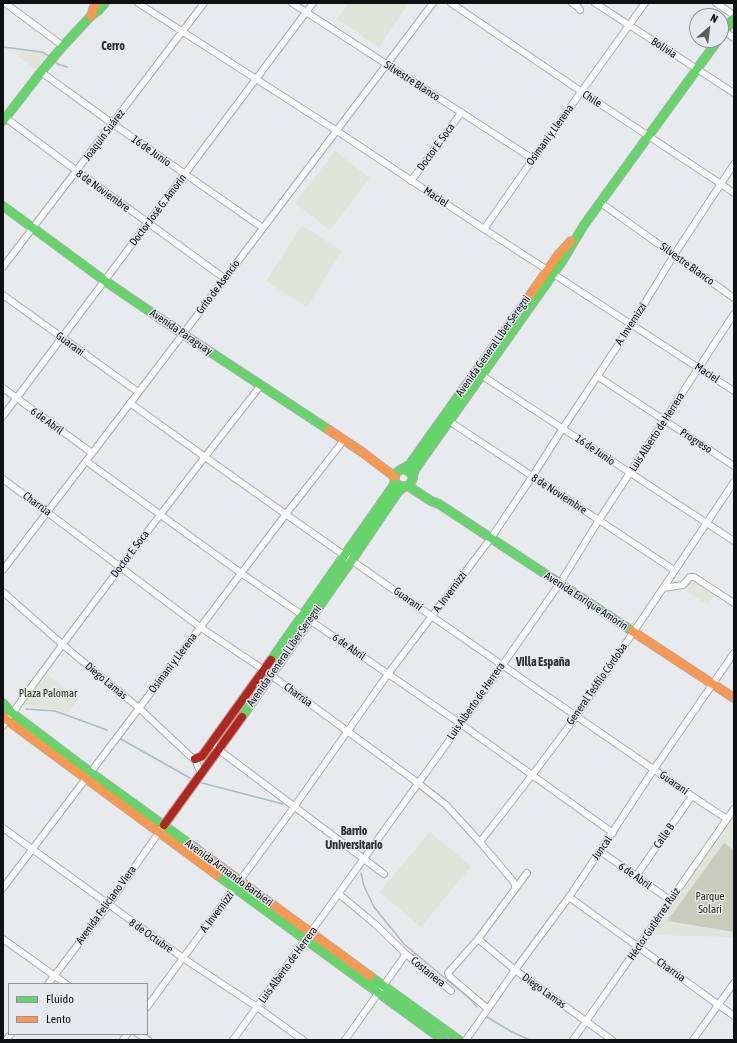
<!DOCTYPE html>
<html>
<head>
<meta charset="utf-8">
<style>
	body { margin:0 }
	#map { position:relative; width:737px; height:1043px; overflow:hidden; background:#e8ebee; font-family:"Asap Condensed",sans-serif }
	canvas { display:block }
	.frame { position:absolute; inset:0; border:4px solid #0e1012; pointer-events:none }
	.legend { position:absolute; left:8px; top:983px; width:140px; height:52px; box-sizing:border-box; background:#e6eaf0; border:1px solid #909397; margin:0; padding:5px 7px; list-style:none; font-size:12px; color:#0e1012 }
	.legend li { display:flex; align-items:center; gap:8px; height:20px }
	.legend b { width:20px; border:1px solid #909397 }
	.north { position:absolute; left:689px; top:8px; width:40px; height:40px; box-sizing:border-box; background:#e6eaf0; border:1px solid #909397; border-radius:50%; rotate:28deg; font-size:11px; font-weight:700; line-height:16px; text-align:center; color:#0e1012 }
	.north::after { content:''; display:block; margin:auto; width:14px; height:18px; background:#5a5d5f; clip-path:polygon(50% 0,100% 100%,50% 72%,0 100%) }
</style>
</head>
<body>
<div id="map">
<canvas width="737" height="1043"></canvas>
<div class="frame"></div>
<ul class="legend">
<li><b style="height:5px;background:#63d668"></b>Fluido</li>
<li><b style="height:5px;background:#ff974d"></b>Lento</li>
</ul>
<div class="north">N</div>
</div>
<script>
const ctx = document.querySelector('canvas').getContext('2d');
ctx.lineJoin = 'round';
function fillPath(path, color) { ctx.fillStyle = color; ctx.fill(path, 'evenodd'); }
function strokePath(path, color, width, dash) { ctx.strokeStyle = color; ctx.lineWidth = width; ctx.lineCap = dash ? 'butt' : 'round'; ctx.setLineDash(dash || []); ctx.stroke(path); }
function drawText(font, color, halo, rows, align = 'center') {
  ctx.font = font + ' "Asap Condensed",sans-serif'; ctx.lineWidth = 3; ctx.setLineDash([]); ctx.textBaseline = 'middle'; ctx.strokeStyle = halo; ctx.fillStyle = color; for (const [text, x, y, turn = 0] of rows) {
    ctx.save(); ctx.translate(x, y); ctx.rotate((+turn || 0) * Math.PI / 180); ctx.textAlign = isNaN(turn) ? turn : align; if (halo) ctx.strokeText(text, 0, 0); ctx.fillText(text, 0, 0); ctx.restore();
  }
}
fillPath(new Path2D(`
	M348 3H409L379 47 337 19Z
	M23 49 41 52 46 56 36 69 18 56Z
	M335 151 370 178 330 230 295 203Z
	M302 225 342 251 307 307 266 281Z
	M693 578 716 592 708 605 685 591Z
	M45 673 79 698 68 713 56 709 21 705Z
	M734 813V937L649 935Z
	M430 832 471 866 421 927 379 892Z`), '#e1e4d9');
fillPath(new Path2D(`
	M724 843 734 850V932L667 921Z`), '#c9ccbc');
strokePath(new Path2D(`
	M3 47 42 52 49 56
	M55 62 60 65 67 67
	M26 709 55 711 107 730
	M119 738 190 778
	M202 783 283 804
	M361 873 364 886 374 907 404 944 470 999 477 1007
	M487 1017 512 1032 530 1040`), '#a3bec4', 1.5);
const street = new Path2D(`
	M5 3 63 46
	M138 3 337 131 484 229 734 391
	M292 3 533 159
	M451 3 582 92 721 184 734 193
	M572 3 578 7 580 10
	M595 3 734 93
	M716 3 734 15
	M724 31 734 38
	M41 72 113 124 263 228
	M3 116 77 171 224 278
	M411 181 461 113
	M601 203 734 298
	M484 229 533 159 645 3
	M3 267 204 3
	M3 295 138 392
	M478 373 734 541
	M597 376 734 466
	M3 388 92 453
	M130 403C315 537 504 666 692 796L727 819
	M3 416 313 3
	M446 419 674 570
	M86 461 241 573 461 724 613 833
	M3 479 200 627 264 670 418 783 446 805 480 842 513 881 515 885V889
	M3 570 183 334 433 3
	M663 588 683 585 690 577H694L734 603
	M3 592 63 645 139 708 190 756 195 759 201 774
	M3 726C86 611 173 497 261 385
	M212 742 219 750 384 874
	M3 828 183 958 257 1007 303 1040
	M480 842C513 800 546 758 577 715 630 638 682 560 734 482
	M600 851 670 900
	M636 876 692 796
	M3 888 286 514 344 440
	M339 894 375 924 406 954 451 991
	M569 897 734 1016
	M3 939 66 984
	M478 939 515 970 612 1040
	M48 984 108 905 164 825
	M147 1007 294 807 388 674 491 538 532 477 563 428 632 324 674 255 734 164
	M488 1009 449 976 448 973 478 939 527 873
	M138 1034 148 1040
	M6 1040 11 1034
	M123 1040 127 1034
	M233 1040 461 724 560 583 599 520 734 314
	M345 1040 406 954
	M466 1040 515 970 569 897 600 851 654 769 734 653
	M573 1040 734 809
	M693 1040 734 983`);
const fast = new Path2D(`
	M721 36 734 18
	M3 121 41 72 63 46 91 16 98 11 105 3
	M3 206 105 281 183 334 329 430
	M404 469 410 472 413 478 410 485C404 487 400 487 395 482 392 470 403 470 410 464L528 298
	M413 475 416 468 563 260 584 225 718 40
	M408 486 431 501 439 504 632 631
	M271 660 393 486 395 481
	M3 703 12 713 90 772 198 850
	M242 717 352 560 398 492 404 487
	M217 875 443 1040
	M370 976 459 1040`);
const slow = new Path2D(`
	M91 16 94 7 97 3
	M528 298 558 255 571 241
	M329 430 362 452 395 477
	M632 631 734 698
	M3 716 7 720 217 875
	M198 850 370 976`);
const jam = new Path2D(`
	M195 759 202 756 271 660
	M164 825 242 717`);
strokePath(street, '#a9abad', 8);
strokePath(fast, '#a9abad', 10);
strokePath(slow, '#a9abad', 10);
strokePath(jam, '#a9abad', 10);
strokePath(street, '#fcfcfc', 6);
strokePath(fast, '#63d668', 8);
strokePath(slow, '#ff974d', 8);
strokePath(jam, '#b3261e', 8);
drawText('11px', '#0e1012', '#e6eaf0', [
	["Bolivia",664,48,33],
	["Silvestre Blanco",412,81,33],
	["Chile",592,99,33],
	["Joaquín Suárez",104,135,-53],
	["Osimani y Llerena",550,135,-54],
	["Doctor E. Soca",436,147,-54],
	["16 de Junio",151,151,35],
	["8 de Noviembre",103,191,36],
	["Maciel",436,197,33],
	["Doctor José G. Amorín",158,210,-53],
	["Silvestre Blanco",687,264,36],
	["Grito de Asencio",218,287,-53],
	["A. Invernizzi",631,324,-57],
	["Avenida Paraguay",181,332,34],
	["Guaraní",70,344,36],
	["Avenida General Líber Seregni",493,346,-55],
	["Maciel",707,373,33],
	["6 de Abril",47,421,36],
	["Luis Alberto de Herrera",657,432,-57],
	["Progreso",696,441,33],
	["16 de Junio",595,450,34],
	["8 de Noviembre",559,494,33],
	["Charrúa",37,504,36],
	["Doctor E. Soca",130,554,-53],
	["A. Invernizzi",450,592,-53],
	["Guaraní",408,599,35],
	["Avenida Enrique Amorín",586,601,33],
	["6 de Abril",349,647,35],
	["Avenida General Líber Seregni",284,656,-55],
	["Osimani y Llerena",173,663,-53],
	["Diego Lamas",106,681,40],
	["General Teófilo Córdoba",597,684,-55],
	["Charrúa",298,695,36],
	["Luis Alberto de Herrera",476,701,-55],
	["Guaraní",674,783,35],
	["Calle B",664,836,-55],
	["Juncal",602,848,-55],
	["Avenida Armando Barbieri",229,873,36],
	["6 de Abril",635,876,35],
	["Avenida Feliciano Viera",106,905,-54],
	["A. Invernizzi",217,912,-53],
	["Héctor Gutiérrez Ruiz",654,924,-56],
	["8 de Octubre",151,936,35],
	["Luis Alberto de Herrera",288,965,-54],
	["Charrúa",671,970,35],
	["Costanera",428,972,39],
	["Diego Lamas",544,991,36]
]);
drawText('11px', '#2d2f08', '#e6eaf0', [
	["Plaza Palomar",48,694],
	["Parque",710,897],
	["Solari",710,910]
]);
drawText('bold 12px', '#2d3035', '#e6eaf0', [
	["Cerro",113,46],
	["Villa España",543,662],
	["Barrio",354,831],
	["Universitario",354,845]
]);
</script>
</body>
</html>
